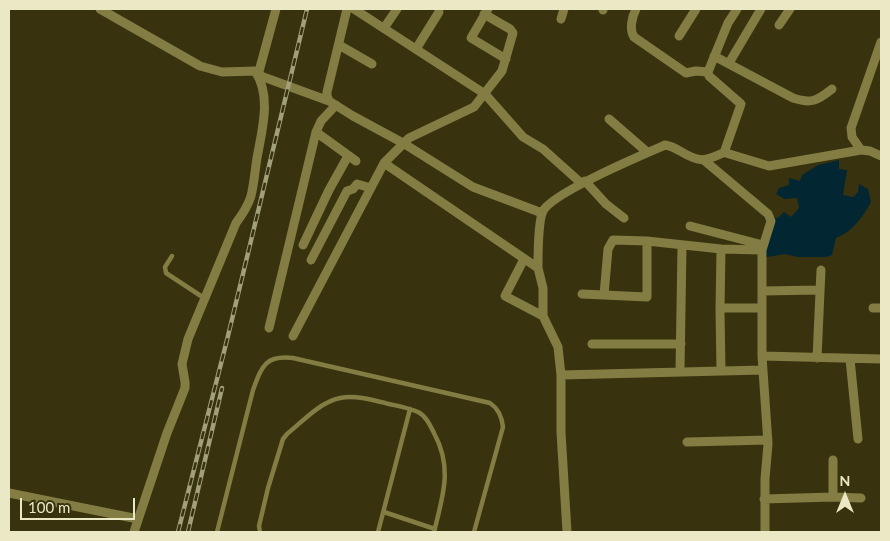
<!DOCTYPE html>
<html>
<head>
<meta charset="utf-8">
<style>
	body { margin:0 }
	#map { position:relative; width:890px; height:541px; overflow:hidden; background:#38330e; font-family:Lato,sans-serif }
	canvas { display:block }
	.frame { position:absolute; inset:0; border:10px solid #ebe8c5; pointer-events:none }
	.north { position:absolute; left:820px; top:471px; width:50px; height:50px; -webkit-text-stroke:4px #38330e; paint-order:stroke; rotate:0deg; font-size:14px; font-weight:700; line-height:20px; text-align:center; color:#ebe8c5 }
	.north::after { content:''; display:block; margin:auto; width:18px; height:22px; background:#ebe8c5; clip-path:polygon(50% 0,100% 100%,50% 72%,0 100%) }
	.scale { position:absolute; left:20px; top:498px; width:115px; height:22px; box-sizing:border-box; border:2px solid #ebe8c5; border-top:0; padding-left:6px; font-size:15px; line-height:18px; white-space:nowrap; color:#ebe8c5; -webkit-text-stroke:4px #38330e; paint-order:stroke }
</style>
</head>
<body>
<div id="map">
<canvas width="890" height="541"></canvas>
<div class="frame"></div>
<div class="north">N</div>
<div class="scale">100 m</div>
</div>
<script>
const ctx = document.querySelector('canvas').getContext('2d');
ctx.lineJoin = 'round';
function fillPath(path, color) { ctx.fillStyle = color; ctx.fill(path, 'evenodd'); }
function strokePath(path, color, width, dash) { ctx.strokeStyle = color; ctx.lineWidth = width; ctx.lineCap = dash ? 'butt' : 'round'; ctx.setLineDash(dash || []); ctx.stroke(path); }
fillPath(new Path2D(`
	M839 160V169L847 170 843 195 853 197 858 192 859 184 868 189 871 202C863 217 852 232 836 238L832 255 826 257H797L785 254 767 257 760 255 768 224 762 214 778 218 784 212 791 217 799 208 797 198 784 199 776 194 779 188 789 185V178L800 181 802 175 818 165Z`), '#022732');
strokePath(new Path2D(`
	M172 256 165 267 166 273 204 298
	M384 512 435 529
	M217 532 253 390C262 366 265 355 293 358L490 403C499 409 502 418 503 427L474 532
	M260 532 259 526 268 488 283 439 287 434C302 422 320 402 340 398 356 395 373 400 389 404 398 406 409 408 418 412 426 416 430 425 434 433 453 468 443 495 434 532
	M378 532 410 409`), '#837c43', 4.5);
strokePath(new Path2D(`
	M100 9 200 66 222 72 255 71C272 96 262 130 257 158 255 170 254 184 251 196 248 206 242 215 236 223L188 339 182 364 185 382V388L167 433 134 532
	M276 9 258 75 329 101
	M347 9 327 92V96L329 101 353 116 403 143 473 187 542 213
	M354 9 485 94 523 137 543 149 581 183
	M488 9 471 38 506 59
	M636 9C632 17 629 29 634 37L686 73 696 71 708 72
	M737 9 728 23 708 72 709 76 741 104 725 150 726 153 769 166 861 150 870 151 881 156
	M603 10V9
	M561 19 564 9
	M779 25 790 9
	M384 28 397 9
	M679 36 696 9
	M339 45 372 64
	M416 49 439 12
	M714 56 793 98C811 104 817 101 832 89
	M729 63 761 9
	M609 119 647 152
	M316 132 356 161
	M861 150 852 137 851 128 881 42
	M705 161 768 214 771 221 762 250V356L768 444 765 479V532
	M384 163 409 138 474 107 502 71 513 33 510 29 484 14
	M585 181 606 204 624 218
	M690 226 763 245
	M303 245 329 190 348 156
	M721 249 720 310 721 371
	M524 259 505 296 543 316
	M311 260 347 191 353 189 357 184 371 188
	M538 268C538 255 538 221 543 211 552 193 644 154 665 145 671 146 675 148 680 151 700 163 704 162 725 152
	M762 291 820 290
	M582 294 647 297V241
	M604 295 608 249 613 240 647 241 721 249 762 250
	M720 308H761
	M873 308H881
	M269 328 316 132 321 121 336 105
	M293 336 384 163 538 268 543 288V316L558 347 561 375V432L567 532
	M592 344H681
	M762 356 881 359
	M817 358 821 270
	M850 359 858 439
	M680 371 682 246
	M561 375 763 370
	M687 442 768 440
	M9 493 138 519
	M833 497V460
	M764 499 833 497 861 498`), '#837c43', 9);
const rail = new Path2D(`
	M178 532 227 340 307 9
	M188 532 222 388`);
strokePath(rail, '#a29f7b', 4.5);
strokePath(rail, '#38330e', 2.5, [8]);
</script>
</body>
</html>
